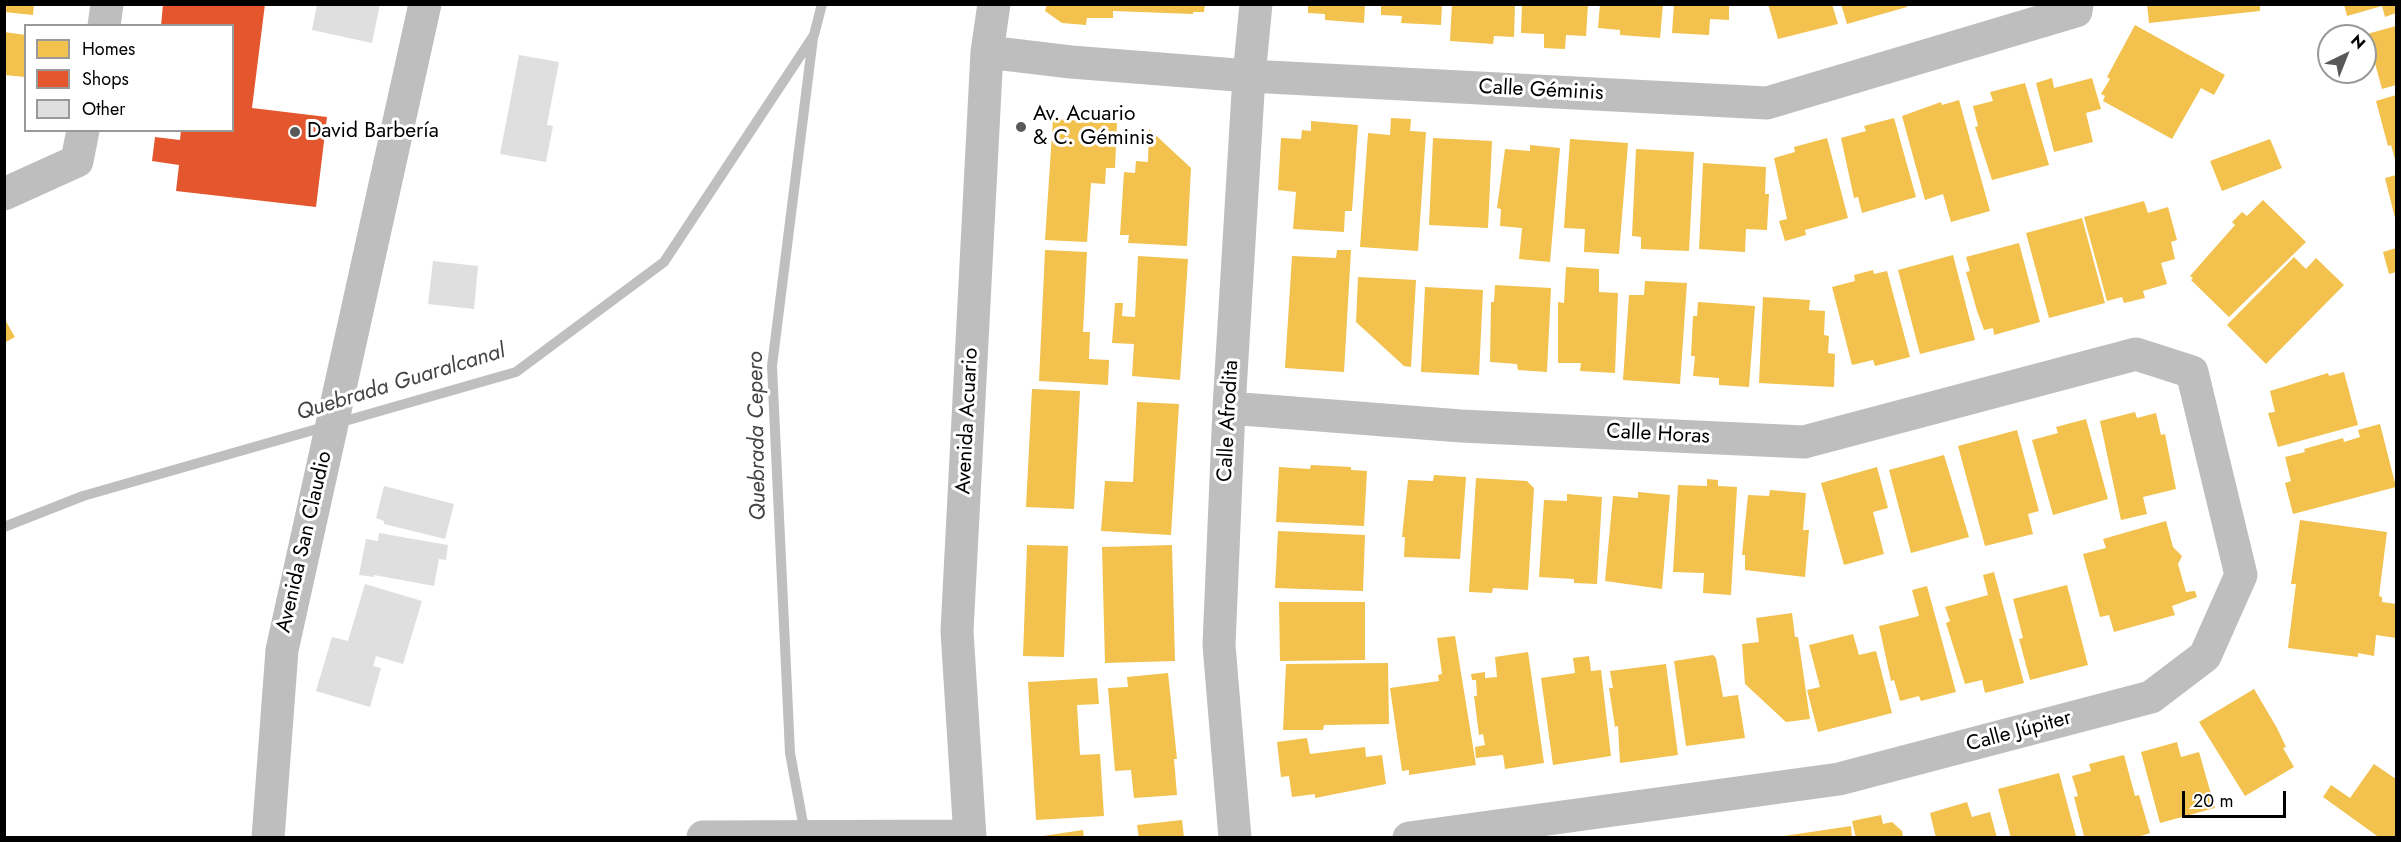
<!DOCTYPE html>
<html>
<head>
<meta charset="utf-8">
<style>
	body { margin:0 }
	#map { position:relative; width:2401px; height:842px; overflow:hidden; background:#fff; font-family:Jost,sans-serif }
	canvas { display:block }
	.frame { position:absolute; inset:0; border:6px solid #000; pointer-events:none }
	.legend { position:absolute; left:24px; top:24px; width:210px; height:108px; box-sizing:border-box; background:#fff; border:2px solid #999; margin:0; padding:8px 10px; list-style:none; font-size:18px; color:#000 }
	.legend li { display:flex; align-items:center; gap:12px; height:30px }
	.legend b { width:30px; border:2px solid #999 }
	.north { position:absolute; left:2317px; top:24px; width:60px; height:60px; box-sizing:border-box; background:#fff; border:2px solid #999; border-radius:50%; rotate:43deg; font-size:16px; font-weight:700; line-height:24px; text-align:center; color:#000 }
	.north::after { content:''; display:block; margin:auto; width:21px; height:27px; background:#595959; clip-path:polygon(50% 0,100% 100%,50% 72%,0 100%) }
	.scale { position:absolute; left:2182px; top:791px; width:104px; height:27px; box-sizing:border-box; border:3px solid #000; border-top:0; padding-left:8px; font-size:18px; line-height:21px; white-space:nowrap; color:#000; -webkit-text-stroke:4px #fff; paint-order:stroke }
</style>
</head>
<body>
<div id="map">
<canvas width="2401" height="842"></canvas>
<div class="frame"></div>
<ul class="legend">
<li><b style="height:16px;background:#f2c14e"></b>Homes</li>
<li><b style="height:16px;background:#e4572e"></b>Shops</li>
<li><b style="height:16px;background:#dfdfdf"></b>Other</li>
</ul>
<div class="north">N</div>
<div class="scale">20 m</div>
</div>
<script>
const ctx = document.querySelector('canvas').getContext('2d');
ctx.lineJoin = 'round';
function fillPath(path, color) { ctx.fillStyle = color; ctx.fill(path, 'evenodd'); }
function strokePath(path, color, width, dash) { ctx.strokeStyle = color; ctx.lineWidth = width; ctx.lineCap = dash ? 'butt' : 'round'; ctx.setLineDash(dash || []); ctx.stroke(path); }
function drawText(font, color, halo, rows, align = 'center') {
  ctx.font = font + ' Jost,sans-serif'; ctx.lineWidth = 6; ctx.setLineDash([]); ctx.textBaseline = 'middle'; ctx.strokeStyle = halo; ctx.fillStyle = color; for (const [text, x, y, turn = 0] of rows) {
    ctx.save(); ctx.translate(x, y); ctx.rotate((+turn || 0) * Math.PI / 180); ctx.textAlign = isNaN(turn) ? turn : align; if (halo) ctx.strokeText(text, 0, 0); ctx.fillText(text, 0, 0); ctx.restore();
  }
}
fillPath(new Path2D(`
	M4 4H34L33 15 4 12Z
	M1047 4H1205L1204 12H1193V14L1113 11V18H1087L1086 25 1062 23 1045 11Z
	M1308 4H1365L1364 23 1325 20V14L1308 13Z
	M1381 4H1442L1441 25 1401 23 1402 16 1381 15Z
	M1452 4H1515L1514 37 1494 36 1493 44 1450 41Z
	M1522 4H1588L1586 36 1566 35 1565 49 1544 48V34L1521 33Z
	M1600 4H1663L1660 38 1620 35V30L1598 28Z
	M1674 4H1729V20L1710 19 1709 35 1672 33Z
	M1768 4H1832L1838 24 1778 39Z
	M1841 4H1906L1907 7 1847 24Z
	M2147 4H2260V11L2149 23Z
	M2344 4H2396V13L2385 17 2382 6 2347 16Z
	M2135 25 2225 75 2214 95 2201 88 2172 139 2103 101 2105 96 2101 94 2110 79 2107 77Z
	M2396 26V85L2382 89 2367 34Z
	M4 32 26 35V77L4 75Z
	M2052 78 2054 88 2092 78 2101 109 2086 113 2093 142 2054 152 2036 83Z
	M2025 83 2049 165 1992 180 1975 127 1978 126 1973 106 1993 101 1990 92Z
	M2396 95V163L2391 145 2388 146 2376 101Z
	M1959 100 1990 211 1951 222 1943 194 1925 200 1902 116 1941 102 1942 105Z
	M1391 118 1411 119 1410 131 1426 132 1418 251 1360 247 1368 133 1390 135Z
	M1894 118 1916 197 1862 213 1858 197 1854 198 1841 138 1866 131 1864 126Z
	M1053 119 1117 123 1115 168H1106L1105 184 1091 183 1087 242 1045 240Z
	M1311 121 1358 125 1352 211H1345L1344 232 1293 229 1296 192 1278 190 1281 138 1301 139 1302 130 1311 131Z
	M1149 129 1191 168 1187 246 1128 243 1129 235H1120L1124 172 1135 173 1136 161 1148 162Z
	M1433 138 1492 141 1488 228 1429 225Z
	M1827 138 1848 218 1805 230 1806 235 1785 241 1779 221 1787 219 1774 158 1795 152 1794 147Z
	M1570 139 1628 143 1619 254 1584 252 1585 229 1564 228Z
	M2270 139 2282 168 2222 191 2210 161Z
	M1530 145 1560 148 1550 262 1519 259 1522 228 1500 226 1501 209 1497 208 1505 149 1530 151Z
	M1636 149 1694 152 1689 251 1641 249V237L1632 236Z
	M1703 163 1766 167 1765 194H1769L1767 230 1746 229 1745 252 1699 249Z
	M2396 175V222L2385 178Z
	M2263 200 2306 242 2229 317 2191 280 2193 278 2190 276 2235 225 2232 222 2242 212 2247 216Z
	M2144 201 2148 213 2168 207 2177 240 2171 242 2175 259 2161 263 2167 284 2143 291 2145 298 2124 303 2122 297 2107 301 2084 217Z
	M2082 218 2105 303 2049 318 2026 233Z
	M2019 243 2040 322 1994 335 1993 328 1984 330 1977 311 1966 272 1970 271 1966 257Z
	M2396 248V272L2389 274 2383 252Z
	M1045 250 1087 252 1083 332H1090L1089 359 1109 360 1108 385 1039 381Z
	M1337 250H1351L1344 372 1285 368 1292 256 1336 258Z
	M1953 255 1975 340 1920 354 1898 270Z
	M1138 256 1188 259 1180 380 1132 376 1134 344 1112 343 1115 303H1123L1122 316 1135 317Z
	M2294 257 2306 269 2316 258 2344 285 2266 364 2227 325Z
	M1566 267 1599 269V292L1618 293 1615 373 1580 371 1581 363H1558V302L1564 303Z
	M1873 270 1874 274 1887 271 1910 357 1875 366 1873 360 1852 365 1832 287 1855 281 1854 275Z
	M1358 277 1416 280 1411 367 1404 366 1356 322Z
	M1645 281 1687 283 1680 384 1623 380 1629 295H1644Z
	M1495 285 1551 288 1547 372 1518 370 1517 364 1490 362 1491 302H1494Z
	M1425 287 1483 290 1479 375 1421 372Z
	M1763 297 1810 300 1809 310 1825 311 1824 335 1829 336 1828 353 1835 354 1834 387 1759 383Z
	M1698 302 1755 306 1749 387 1719 385V378L1693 376 1695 356H1691L1693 316H1697Z
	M4 318 15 337 4 343Z
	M2344 372 2358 425 2278 447 2268 413 2275 412 2270 391 2328 373 2329 376Z
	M1032 389 1080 391 1074 509 1026 507Z
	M1137 402 1179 404 1171 535 1101 531 1105 481 1133 482Z
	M2135 412 2137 418 2156 413 2161 435 2165 434 2176 489 2143 497 2147 514 2121 520 2100 421Z
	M2086 419 2108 499 2053 515 2032 440 2058 433 2056 427Z
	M2380 424 2396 487 2293 514 2285 483 2291 481 2285 457 2305 452 2304 449 2343 438 2344 442 2360 437 2358 430Z
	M2017 430 2039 511 2028 514 2033 534 1985 546 1958 446Z
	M1944 455 1969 537 1911 553 1889 470Z
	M1311 465 1351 467V470L1367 471 1364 526 1276 522 1279 467 1310 469Z
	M1877 467 1888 508 1873 512 1884 554 1844 565 1821 483Z
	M1434 475 1466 477 1460 559 1404 557 1405 537H1402L1408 480 1433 481Z
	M1476 478 1527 481 1534 488 1528 590 1493 588 1492 593 1469 592Z
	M1707 479 1718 480V486L1737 487 1731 595 1703 593 1704 573 1673 572 1678 485 1707 486Z
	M1770 490 1806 493 1803 530H1809L1805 577 1745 570V555H1742L1748 495 1769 496Z
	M1638 492 1670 495 1662 589 1605 581 1613 496 1638 498Z
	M1567 494 1602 497 1597 584 1574 583V579L1539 577 1544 500 1567 501Z
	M2300 520 2387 532 2379 596 2382 597V602L2396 604V638L2376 635 2374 656 2358 653V657L2288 648 2296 584H2291Z
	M2166 521 2173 547 2182 556 2178 564 2186 592 2195 591 2197 597 2172 606 2175 615 2114 632 2109 615 2100 617 2083 554 2106 548 2103 539Z
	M1278 531 1365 535 1363 591 1275 588Z
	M1027 545 1068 546 1064 657 1023 656Z
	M1172 545 1175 661 1105 663 1102 547Z
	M1994 572 2024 683 1985 693 1982 680 1965 684 1946 623 1950 621 1945 607 1988 595 1983 575Z
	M2067 585 2088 665 2030 680 2019 639 2023 638 2013 599Z
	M1927 586 1956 692 1921 701 1919 696 1900 701 1894 680 1891 681 1879 626 1919 616 1912 590Z
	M1279 602H1365V660L1280 661Z
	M1792 613 1795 637H1798L1810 719 1786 722 1745 684 1742 644 1759 642 1756 618Z
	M1853 634 1859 655 1876 651 1892 713 1818 732 1807 690 1820 687 1809 645Z
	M1455 636 1476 765 1409 775V770L1402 771 1390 688 1439 681 1438 675 1442 674 1437 638Z
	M1528 652 1544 763 1505 769 1503 755 1476 758 1475 747 1485 745 1483 734 1479 735 1474 696H1477L1476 680H1472L1471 674 1485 672V678L1497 677 1495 657Z
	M1713 655 1716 658 1723 697 1738 695 1745 738 1686 746 1674 661Z
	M1589 656 1591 671 1601 670 1611 756 1553 765 1541 678 1575 673 1573 658Z
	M1388 663 1389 724 1324 725 1323 730H1283L1286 664Z
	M1666 664 1678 755 1620 763 1618 726 1615 727 1609 688H1613L1610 671Z
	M1168 673 1177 759H1174L1177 795 1134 798 1131 770 1115 771 1108 688 1128 687 1127 677Z
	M1097 678 1099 704 1077 705 1080 755 1100 754 1104 816 1036 820 1028 682Z
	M2254 689 2277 728 2286 747 2283 748 2294 767 2245 796 2199 722Z
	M1307 738 1310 754 1365 747 1366 757 1382 755 1386 784 1315 798V794L1292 797 1289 776 1281 777 1277 742Z
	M2177 742 2181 757 2199 752 2215 808 2160 823 2141 752Z
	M2124 755 2135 796 2139 795 2150 833 2135 838 2084 836 2074 797 2078 796 2072 776 2091 771 2089 764Z
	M2374 764 2396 779V838H2380L2323 797 2331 785 2350 798Z
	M2059 773 2076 836 2011 838 1998 789Z
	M1967 802 1972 817 1990 812 1997 838H1936L1930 813Z
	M1881 815 1883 824 1892 822 1902 831 1903 838H1856L1852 821Z
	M1182 820 1184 838H1139L1137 825Z
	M1851 826 1852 838H1784V836Z
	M1083 830 1084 838H1043V836Z`), '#f2c14e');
fillPath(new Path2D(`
	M163 4H265L252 108 327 117 316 207 176 191 179 165 152 161 155 137 180 140 181 130H232V26H161Z`), '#e4572e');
strokePath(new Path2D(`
	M4 527 83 496 516 372 664 262 814 35 822 4
	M805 834 790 753 772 366 813 38`), '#bfbfbf', 10);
fillPath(new Path2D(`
	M317 4H380L372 43 312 30Z
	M519 55 559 62 547 125 553 126 546 162 500 154Z
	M433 261 478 266 474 309 428 304Z
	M384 486 454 504 445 539 384 524V521L376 518Z
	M379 533 448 545 446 560 439 559 434 586 374 575V577L359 575 366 539 378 541Z
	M365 584 422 601 403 664 376 656 373 666 381 668 370 707 316 691 332 637 348 641Z`), '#dfdfdf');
strokePath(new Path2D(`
	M104 26 107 4
	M987 52 1071 62 1249 76 1767 103 2076 11 2077 4
	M4 194 77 161 83 130
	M1229 408 1461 426 1804 442 2136 354 2192 372 2241 575 2205 656 2151 697 1839 779 1409 838
	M703 837 970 836
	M268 838 282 650 425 4
	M970 838 957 631 987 52 994 4
	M1235 838 1219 645 1229 408 1249 76 1256 4`), '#bebebe', 33);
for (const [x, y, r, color] of [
	[1021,127,6,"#595959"],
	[295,132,6,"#595959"]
]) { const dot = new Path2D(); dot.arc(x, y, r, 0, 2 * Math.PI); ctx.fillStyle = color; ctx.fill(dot); strokePath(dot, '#fff', 2); }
drawText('21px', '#000', '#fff', [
	["Calle Géminis",1541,91,3],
	["Avenida Acuario",968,421,-87],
	["Calle Afrodita",1229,421,-87],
	["Calle Horas",1658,435,3],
	["Avenida San Claudio",305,542,-77],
	["Calle Júpiter",2019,732,-15]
]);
drawText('21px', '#000', '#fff', [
	["Av. Acuario",1033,115],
	["& C. Géminis",1033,139],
	["David Barbería",307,132]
], 'left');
drawText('italic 22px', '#444', '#fff', [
	["Quebrada Guaralcanal",401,383,-17],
	["Quebrada Cepero",758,436,-91]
]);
</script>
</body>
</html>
